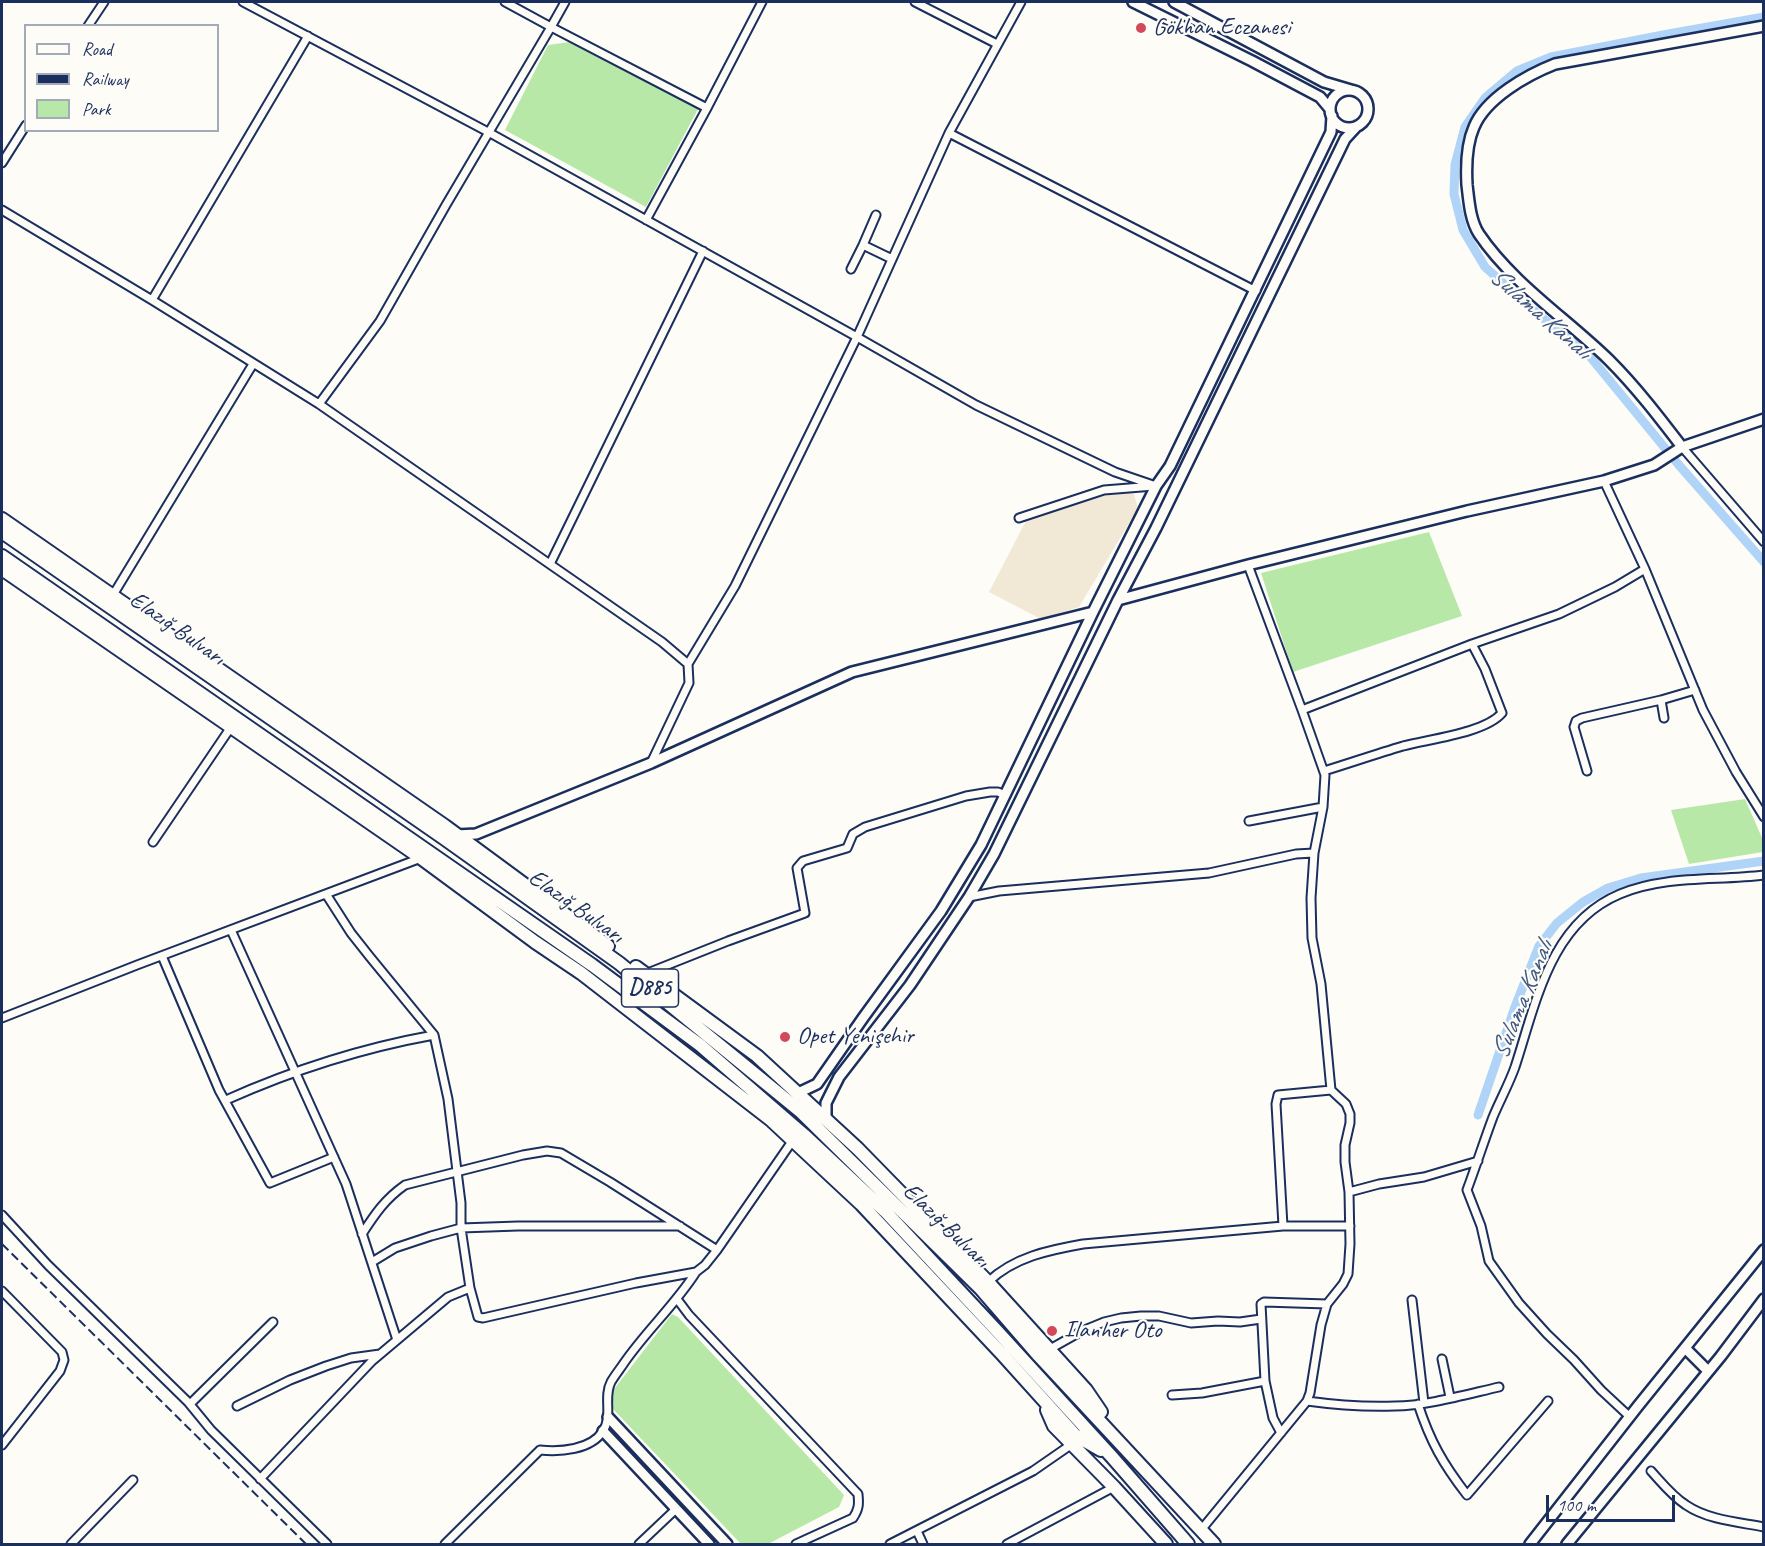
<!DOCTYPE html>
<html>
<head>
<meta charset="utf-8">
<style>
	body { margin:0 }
	#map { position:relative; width:1765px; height:1546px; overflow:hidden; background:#fdfcf7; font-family:Caveat,sans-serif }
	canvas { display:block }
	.frame { position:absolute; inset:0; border:3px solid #1b2f5e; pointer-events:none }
	.legend { position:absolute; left:24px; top:24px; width:195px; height:108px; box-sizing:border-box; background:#fdfcf7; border:2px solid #a3aaba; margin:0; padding:8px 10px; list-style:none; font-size:18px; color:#1b2f5e }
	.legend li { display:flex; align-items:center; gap:12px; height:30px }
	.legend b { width:30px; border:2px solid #a3aaba }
	.scale { position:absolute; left:1546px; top:1495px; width:129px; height:27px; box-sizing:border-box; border:3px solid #1b2f5e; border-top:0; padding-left:8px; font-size:18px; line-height:21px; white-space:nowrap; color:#1b2f5e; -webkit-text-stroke:4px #fdfcf7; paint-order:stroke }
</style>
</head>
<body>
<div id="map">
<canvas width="1765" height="1546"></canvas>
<div class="frame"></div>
<ul class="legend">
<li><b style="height:8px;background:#fdfcf7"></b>Road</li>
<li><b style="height:8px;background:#1b2f5e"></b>Railway</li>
<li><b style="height:16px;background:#b8e8a8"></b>Park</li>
</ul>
<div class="scale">100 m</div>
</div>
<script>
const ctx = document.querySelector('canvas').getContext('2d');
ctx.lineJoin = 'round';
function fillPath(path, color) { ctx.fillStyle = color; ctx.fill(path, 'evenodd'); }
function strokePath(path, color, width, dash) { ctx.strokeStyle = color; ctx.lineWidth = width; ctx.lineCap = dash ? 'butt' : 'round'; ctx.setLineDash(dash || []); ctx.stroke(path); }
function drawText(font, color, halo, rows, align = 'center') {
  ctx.font = font + ' Caveat,sans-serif'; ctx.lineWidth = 4.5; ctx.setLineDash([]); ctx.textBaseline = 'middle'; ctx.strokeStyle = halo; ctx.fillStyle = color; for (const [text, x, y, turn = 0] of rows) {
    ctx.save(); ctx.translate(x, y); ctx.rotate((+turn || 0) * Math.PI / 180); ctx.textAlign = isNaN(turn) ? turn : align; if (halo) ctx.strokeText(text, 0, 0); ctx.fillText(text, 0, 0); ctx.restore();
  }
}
fillPath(new Path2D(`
	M1132 488 1138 508 1079 607 1041 619 989 592 1027 519Z`), '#f1e8d6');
fillPath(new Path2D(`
	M570 42 698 109 646 207 505 130 548 45Z
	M1429 532 1462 616 1293 672 1261 573Z
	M1745 799 1763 840V852L1689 864 1671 810Z
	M672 1314 678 1317 844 1495 839 1507 768 1544H741L613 1409 611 1393Z`), '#b8e8a8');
strokePath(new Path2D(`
	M1764 17 1663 35 1551 57 1517 71 1485 98 1465 127 1455 165 1454 194 1463 230 1485 267 1546 321 1583 348 1678 464 1764 562
	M1478 1115 1515 1007 1539 946 1557 923 1583 902 1608 888 1641 878 1764 861`), '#b0d3f8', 9);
const street = new Path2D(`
	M243 2 490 133 857 337 976 405 1115 472 1156 486
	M505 2 551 27 707 108
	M915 2 997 44
	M88 26 104 2
	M949 133 1256 291
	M2 163 26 125
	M2 210 152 300 319 404 662 642 688 664 689 683 651 763
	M646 220 707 108 762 2
	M863 245 876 215
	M851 269 863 245 892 259
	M152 300 308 36
	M319 404 380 321 446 205 551 27 565 2
	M1682 447 1764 542
	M1604 481 1645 569 1703 710 1736 772 1764 817
	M1019 518 1104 490 1154 486
	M550 564 703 251
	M113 595 253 364
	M688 664 735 586 857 337 949 133 1021 2
	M1661 700 1664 718
	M1302 710 1472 644 1559 614 1615 587 1645 569
	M1324 771C1350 763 1376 754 1403 746 1429 739 1485 733 1502 713L1485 669 1472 644
	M1587 771 1574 727 1576 721 1582 718 1661 700 1695 690
	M1249 821 1323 807
	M153 842 231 727
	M326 894 351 933 370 957 434 1035 448 1099 461 1203V1228L470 1288 478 1317 483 1318 636 1283 696 1272 705 1265 717 1250 793 1140
	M969 897 999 891 1209 873 1296 854 1314 853
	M231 930 346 1184 397 1340
	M162 956 219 1090 270 1183 334 1157
	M645 974 728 941 805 913 797 868 803 861 847 848 853 834 865 827 966 796 990 792H998L1005 795
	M2 1018 137 965 421 858
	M226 1100C293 1070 362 1048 434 1035
	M1349 1192 1379 1184 1424 1177 1478 1161
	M2 1215 48 1265 188 1402 211 1430 327 1544
	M1283 1226 1276 1104 1278 1095 1331 1090
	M362 1234C375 1214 385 1199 405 1185L523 1155 547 1151 561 1153 610 1182 717 1250
	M372 1262 395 1248 431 1236 461 1228 518 1226H680
	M988 1282C1014 1257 1049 1250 1083 1244L1283 1226H1350
	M2 1291 62 1352 64 1360 60 1371 2 1445
	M677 1299 689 1315 858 1494C859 1504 859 1509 853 1518L796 1544
	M1412 1300 1424 1403
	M1050 1349 1082 1331 1104 1322 1121 1318 1141 1316H1159L1191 1323 1218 1321 1240 1322 1261 1319
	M1442 1359 1450 1397
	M1172 1395 1202 1393 1265 1381
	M1307 1401C1336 1405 1366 1407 1395 1406 1426 1406 1468 1394 1499 1387
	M190 1404 273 1322
	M1418 1404C1430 1441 1443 1464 1467 1495L1548 1401
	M237 1406 290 1380 326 1366 351 1358 380 1354
	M1630 1417 1601 1390 1574 1360 1547 1334 1519 1303 1489 1261 1481 1226 1467 1190C1476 1166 1484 1141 1493 1117 1500 1100 1509 1084 1515 1067 1536 1003 1550 923 1620 894 1665 875 1716 881 1764 875
	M1281 1433 1273 1418 1265 1381 1261 1304 1264 1302 1327 1304
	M1651 1471C1662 1483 1672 1496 1686 1505 1708 1520 1738 1522 1764 1527
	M260 1479 372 1361 448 1297 470 1288
	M1201 1530 1307 1401 1310 1393 1321 1325 1327 1304 1343 1284 1348 1274 1350 1244 1349 1192 1345 1162V1145L1350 1123V1114L1346 1104 1331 1090 1321 984 1312 938 1311 898 1314 853 1323 807 1325 775 1302 710 1248 565
	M917 1531 923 1544
	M71 1544 133 1480
	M445 1544 540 1450C560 1452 591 1450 603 1431 613 1416 603 1397 611 1382 615 1375 620 1369 624 1363 646 1331 675 1305 696 1272
	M639 1544 676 1509
	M890 1544 1033 1471 1072 1444
	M1007 1544 1114 1487`);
const secondary = new Path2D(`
	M1133 2 1252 61 1320 97 1330 109
	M1174 2 1324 82 1351 90
	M1330 109a19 19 0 1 1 38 0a19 19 0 1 1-38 0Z
	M1682 447C1659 417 1636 387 1609 360 1567 319 1512 283 1479 234 1470 220 1469 201 1467 185 1466 167 1466 145 1474 127 1486 98 1527 75 1555 64L1764 26
	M1118 600 1248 565 1467 511 1604 481 1654 465 1682 447 1764 419
	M457 835 476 834 651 763 852 672 1093 612
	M798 1093 817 1084 863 1018 941 911 981 845 1093 612 1156 486 1170 466 1331 132 1332 116
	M826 1118V1103L839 1077 910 985 969 897 994 854 1118 600 1156 528 1345 139 1357 126
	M1685 1348 1708 1371
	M608 1417 727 1544
	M603 1431 709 1544
	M1530 1544 1638 1406 1764 1250
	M1567 1544 1721 1356 1764 1299`);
const highway = new Path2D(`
	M2 519 445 826 608 946
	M2 532 445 839 619 963 800 1111 981 1289 1039 1356 1214 1544
	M2 556 592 965 700 1045 804 1135 885 1211 998 1332 1112 1457 1188 1544
	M2 569 421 858 535 942 581 973 771 1120 861 1204 1002 1354 1075 1435 1101 1450
	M636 967 757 1056 858 1149 988 1282 1086 1390 1101 1412
	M1047 1410 1054 1426 1114 1487 1166 1544`);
strokePath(street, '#1b2f5e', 11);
strokePath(secondary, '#1b2f5e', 14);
strokePath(highway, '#1b2f5e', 16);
strokePath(street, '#fdfcf7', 7);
strokePath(secondary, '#fdfcf7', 9);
strokePath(highway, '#fdfcf7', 12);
strokePath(new Path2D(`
	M2 1244 306 1544`), '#1b2f5e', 2, [9, 4.5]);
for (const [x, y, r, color] of [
	[1141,28,6,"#d1495b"],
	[785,1037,6,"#d1495b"],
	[1052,1331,6,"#d1495b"]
]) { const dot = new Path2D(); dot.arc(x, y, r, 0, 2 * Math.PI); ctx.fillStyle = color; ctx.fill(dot); strokePath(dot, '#fdfcf7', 2); }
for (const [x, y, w] of [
	[650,988,57]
]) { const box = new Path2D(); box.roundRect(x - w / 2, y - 19, w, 38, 4.5); ctx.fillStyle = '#fdfcf7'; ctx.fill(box); strokePath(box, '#1b2f5e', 1.5); }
drawText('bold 22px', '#1b2f5e', null, [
	["D885",650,988]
]);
drawText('24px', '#1b2f5e', '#fdfcf7', [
	["Gökhan Eczanesi",1153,28],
	["Opet Yenişehir",797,1037],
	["Ilanher Oto",1064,1331]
], 'left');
drawText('24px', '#1b2f5e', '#fdfcf7', [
	["Elazığ Bulvarı",177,629,35],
	["Elazığ Bulvarı",576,907,35],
	["Elazığ Bulvarı",946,1226,44]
]);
drawText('italic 26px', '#405884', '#fdfcf7', [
	["Sulama Kanalı",1540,314,41],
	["Sulama Kanalı",1523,1000,-68]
]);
</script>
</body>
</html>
